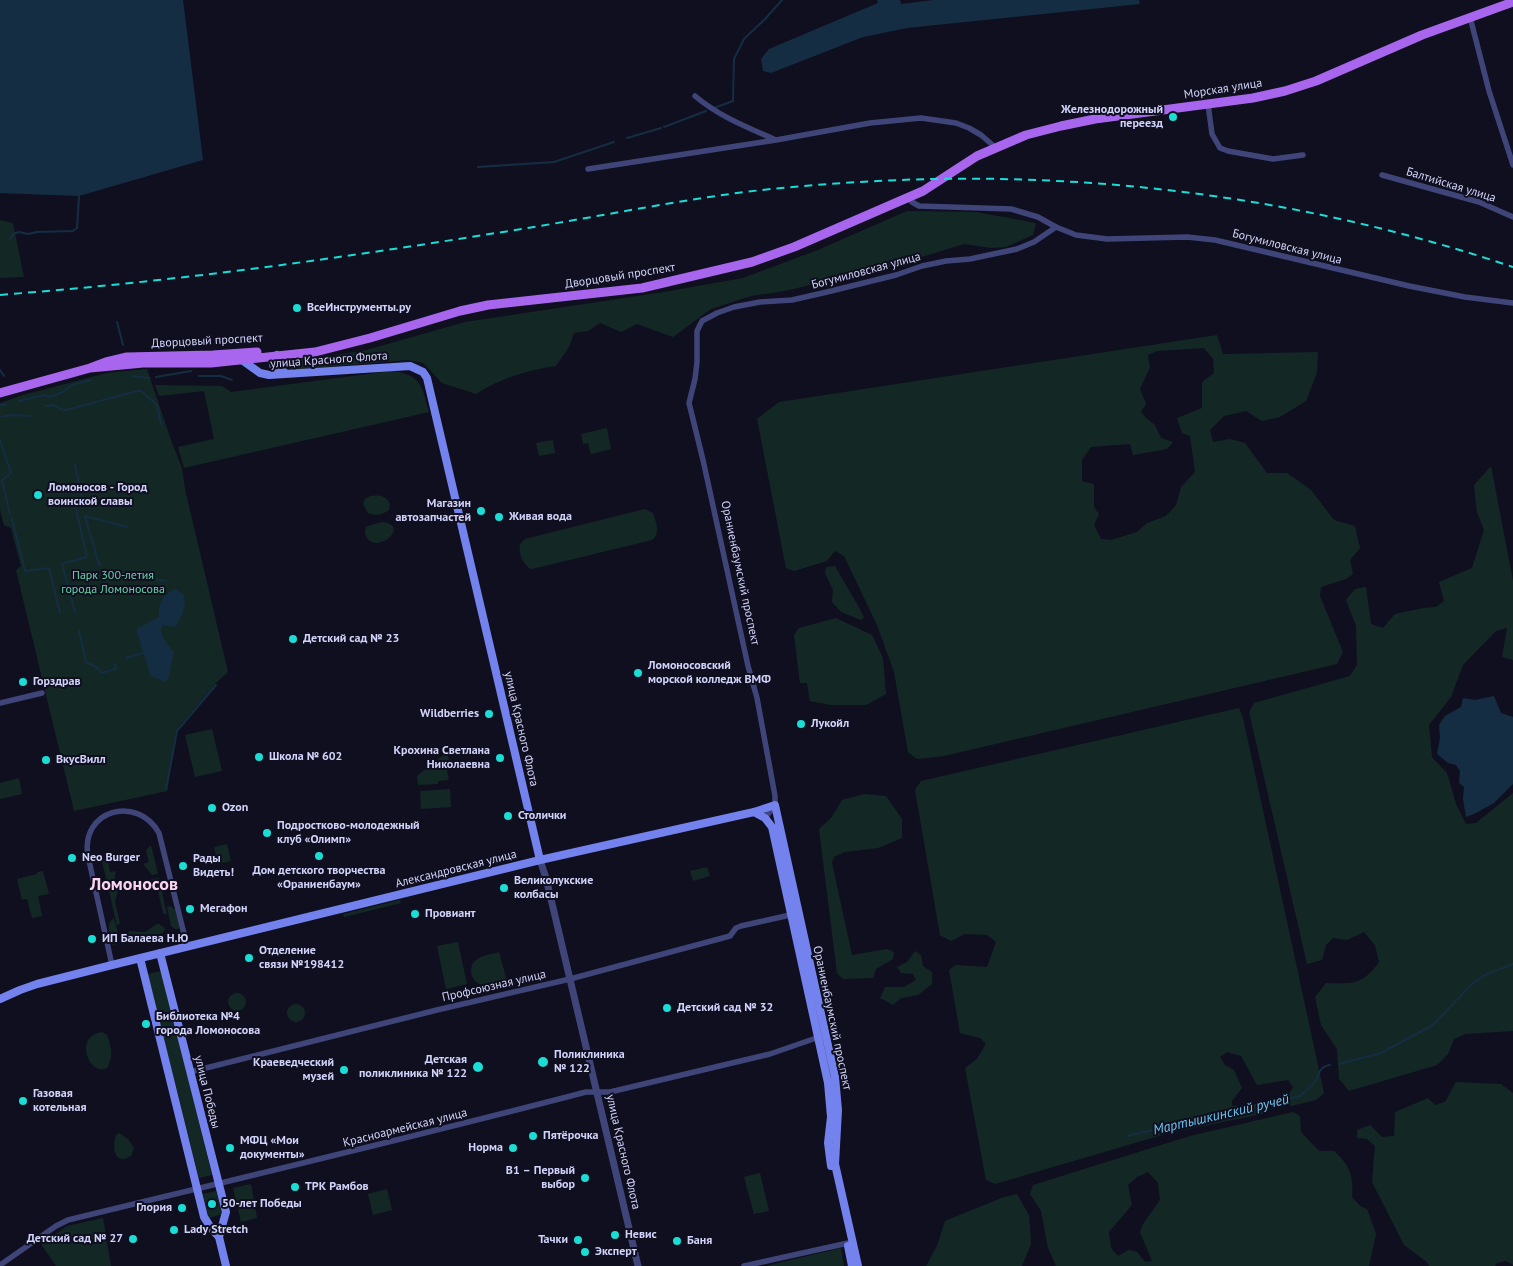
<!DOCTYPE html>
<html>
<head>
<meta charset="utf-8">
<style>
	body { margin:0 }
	canvas { display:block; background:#0f0f1f }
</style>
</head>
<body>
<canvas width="1513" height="1266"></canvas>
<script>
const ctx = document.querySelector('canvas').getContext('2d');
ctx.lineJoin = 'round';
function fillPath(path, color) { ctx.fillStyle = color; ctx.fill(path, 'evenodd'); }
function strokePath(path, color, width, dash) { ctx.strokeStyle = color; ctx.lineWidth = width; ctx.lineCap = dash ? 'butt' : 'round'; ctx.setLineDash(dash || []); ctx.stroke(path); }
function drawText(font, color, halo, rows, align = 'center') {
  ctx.font = font + ' "PT Sans",sans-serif'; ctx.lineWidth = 4; ctx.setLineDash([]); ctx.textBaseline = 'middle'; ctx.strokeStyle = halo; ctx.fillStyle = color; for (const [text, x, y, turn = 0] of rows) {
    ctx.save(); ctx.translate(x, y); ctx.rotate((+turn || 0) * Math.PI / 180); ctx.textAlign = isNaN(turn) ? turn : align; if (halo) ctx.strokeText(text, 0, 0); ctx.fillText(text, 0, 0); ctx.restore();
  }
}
fillPath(new Path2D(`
	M907 211 976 212 1036 223 1033 235 1006 247 991 248 964 244 866 274 826 281 785 291 751 296 711 309 673 337 637 324 621 332 600 323 588 331 574 333 569 347 556 366C527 370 501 378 476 394L442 383 423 363 408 360 302 369 279 368 276 364 279 360 312 358 363 351 465 322 664 292 743 278 818 250Z
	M0 220 13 223 24 277 0 278Z
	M1217 335 1223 354 1318 352 1317 373 1306 401 1280 417 1262 421 1246 411 1224 416 1210 430 1213 442 1230 439 1245 443 1267 473H1287L1311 490 1334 520 1355 526 1360 548 1350 560 1353 574 1346 579 1321 587 1320 596 1343 652 1337 664 944 756 917 759 908 752 894 672 877 625 844 556 835 551 827 561 794 571 786 568 757 419 779 402ZM1204 348 1213 359 1214 373 1202 382V408L1177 418 1182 433 1190 436 1195 472 1181 487 1176 505 1166 516 1147 523 1137 532 1111 540 1101 539 1094 525 1099 514 1094 507V484L1082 481V460L1091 447 1130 444 1133 455 1167 449 1173 442 1161 438 1155 425 1145 417 1141 412 1146 404 1140 389 1150 367 1148 355 1157 351Z
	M147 369 172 443 182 468 185 489 228 672 217 682 178 728 167 791 74 811 16 570 21 566 11 528 4 525 0 510V403L23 395 107 373Z
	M391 371C421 374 422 386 429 412L184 468 178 447 214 439 204 391 159 396 155 385 222 386 231 392Z
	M607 428 611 449 591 454 588 443 583 444 581 434Z
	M553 440 555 453 539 456 536 443Z
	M1491 466 1513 581V660L1502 657 1507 628 1496 631 1463 665 1451 697 1429 725 1432 757 1447 773 1456 804 1466 824 1476 823 1513 793V1031L1465 1034 1454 1039 1448 1054 1437 1065 1349 1091 1339 1079 1337 1049 1321 1025 1315 997 1326 983C1352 984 1363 985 1379 962L1375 945 1364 932 1347 940 1333 938 1326 945 1322 960 1307 964 1249 712 1254 703 1350 676 1357 665 1356 626 1346 600 1355 589 1366 587 1371 624 1383 628 1395 614 1423 608 1436 607 1444 601 1439 582 1472 568 1484 530 1477 512 1474 485Z
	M370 496C379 495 386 495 390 504L389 510C383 515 375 516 368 513L363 504 365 499Z
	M645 509 653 513C656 523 661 533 652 540L532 569C524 567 518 553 520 545 521 542 523 541 525 539Z
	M383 522C413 526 372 559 365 533L366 527 374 524Z
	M835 566C844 583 855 599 864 617L861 620 841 612 832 602 833 590 825 573 826 567Z
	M836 618 872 635 883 658 886 694 866 705H831L810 701 807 683H800L794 635 799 628Z
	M1239 708 1243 718 1324 1093 1316 1100 1291 1106 1285 1101 1293 1087 1288 1080 1257 1085 1241 1056 1227 1052 1220 1057 1225 1065 1234 1070 1242 1088 1232 1101V1106L1266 1103 1267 1113 1169 1133 995 1184 986 1180 965 1068 977 1059 986 1044 980 1038 960 1033 949 970 956 965 987 967 996 942 987 935 965 934 951 941 940 935 915 790 921 781Z
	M212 729 222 771 195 777 185 735Z
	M447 752 451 768 447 770 449 780 438 781V784L418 785 417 776Z
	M19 778 22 794 0 799V783Z
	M450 789 451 807 421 809 420 791Z
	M864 794 886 796 902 819V838L878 848 845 852 834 857 832 863 852 955 887 949 894 952 893 959 876 969 873 978 843 979 837 973 819 829 831 818 842 800Z
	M227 844 231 861 218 864 214 847Z
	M151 845 158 874 152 875 143 864 149 862 146 850Z
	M101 857 108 860 110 872 116 871 113 885 108 886Z
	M707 867 710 876 693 881 690 871Z
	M43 871 49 894 38 896 42 916 32 918 27 899 22 900 17 879 37 874V872Z
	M159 878 167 915 163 913 158 891 150 882 152 879Z
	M115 888 118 890 115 902 120 923 117 926 109 890Z
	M400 900 401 903 344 917 343 914Z
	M171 906 175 910 180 929H175L171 926 167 907Z
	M114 918C116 928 123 940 113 946 111 936 104 924 114 918Z
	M157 924H159L165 928 163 933 130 941 126 939 129 931 145 932Z
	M458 942 467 984 446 989 437 946Z
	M915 951 921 955 923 966 932 972V984L918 995 901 998 893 1005 880 998 885 987H904L916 980 913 974 901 973 897 967 907 962Z
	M499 952 507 981C499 982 490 986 483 985 471 983 467 967 476 960 482 955 492 954 499 952Z
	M161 971 212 1175 199 1178 148 974Z
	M228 1002a9 9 0 1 1 18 0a9 9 0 1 1-18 0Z
	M287 1013a9 9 0 1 1 18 0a9 9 0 1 1-18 0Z
	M102 1032 107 1035C111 1046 114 1057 107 1068 89 1077 73 1036 102 1032Z
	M1456 1082 1501 1084 1513 1093V1265L1506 1261 1497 1263 1495 1266H1429L1427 1262 1404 1245 1372 1182 1375 1146 1367 1139 1357 1138V1130L1370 1125 1382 1137 1394 1136 1395 1112 1428 1098 1435 1105 1445 1102Z
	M1293 1112 1300 1116 1301 1132 1319 1151H1334C1350 1165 1354 1177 1352 1197L1360 1206 1367 1209 1376 1234 1369 1266H1056L1048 1248 1041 1211 1030 1194 1033 1185 1190 1136ZM1148 1172 1158 1183 1160 1200 1143 1224 1140 1232 1152 1261 1145 1262 1137 1252 1129 1250 1118 1256 1111 1248 1109 1232 1132 1205 1128 1185 1137 1177Z
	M119 1133 128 1139 134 1148 131 1156C114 1166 112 1147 116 1135Z
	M760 1173 769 1211 754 1214 744 1177Z
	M251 1184 257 1218 241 1222 233 1188Z
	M387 1189 392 1210 373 1215 368 1194Z
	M216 1191 222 1214 209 1218 203 1194Z
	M1017 1194 1029 1215 1031 1244 1022 1266H926L937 1246 945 1221 1004 1197Z
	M103 1218 111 1266H56L41 1244 67 1226Z
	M841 1248 844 1266H766Z`), '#132824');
fillPath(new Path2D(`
	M0 0H183L203 160 79 196 0 193Z
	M877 0H900L901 4 934 0H1139L1140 4 907 28 863 37 771 73 763 71 761 59 769 49 878 3Z
	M175 589 184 595C187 605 181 619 175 627L163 625C157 634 168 644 174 652L168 680 165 682 153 677 150 674 137 632V629L159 617C158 603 162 595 175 589Z
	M1494 696 1501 713 1513 717V784L1494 803 1476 813 1466 817 1463 799 1464 787 1459 783 1460 771 1456 765 1448 763 1437 754 1440 738 1439 725 1445 716 1461 707 1463 698 1475 700Z`), '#152d43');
strokePath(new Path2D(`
	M714 108 733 101 734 59 744 39 765 19 782 0
	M664 127 706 111
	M627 138 661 128
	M478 167 554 162 614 142
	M10 239 13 234 19 232 28 234 37 232 73 231 77 228 79 196
	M117 322 123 345
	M0 370 4 376
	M132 376 149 378
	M199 376H221L232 380
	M156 377 191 371
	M19 401 45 395 49 397 63 392 72 385 91 380
	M0 405H6
	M46 406 53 405 60 409 66 410 137 391H141L157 405 161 424
	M0 417 13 415 30 416
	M0 440 11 473 2 480 10 514
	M75 465 82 498
	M85 516 99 564 101 565
	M85 516 127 527
	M12 519 25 571 49 568 60 613
	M107 570 166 581
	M75 612 62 564 87 557 76 509
	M79 631 86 662 98 668 101 673 116 669 115 665
	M126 658 143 653
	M166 789 177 731 216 685
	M1339 1064 1381 1053 1433 1025 1473 983 1485 975 1513 964
	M1127 1136 1300 1096C1304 1092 1311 1087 1315 1082 1320 1074 1318 1067 1330 1065`), '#152d43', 2);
strokePath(new Path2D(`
	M1470 17 1489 91 1513 165
	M695 96C720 117 747 127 776 140
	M1208 104 1212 134 1220 148 1228 151 1273 159 1303 155
	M588 169 776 140 870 123 921 118 956 123 969 128 981 135 995 147
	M1382 175 1479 202 1513 217
	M908 198 912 202 919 206 1011 209 1038 217 1056 227 1076 235 1107 239 1187 237 1215 240 1409 286 1465 297 1513 303
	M0 703 42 693
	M765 818 775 805V796L757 698 748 666 703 460 689 403 695 379 697 362V331L702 321 717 313 734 307 760 302 792 300 827 292 896 275 922 266 946 261 970 259 1017 249 1034 242 1056 227
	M112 965 88 856C80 810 137 794 159 833L187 946
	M190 1072 437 1010 570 979 730 936 736 928 741 926 799 913
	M0 1265 56 1226 68 1220C241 1178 414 1137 586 1092H610L770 1054 822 1036
	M744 1266 848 1243`), '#3f4578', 5.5);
strokePath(new Path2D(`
	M540 860 546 878 638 1266`), '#3f4578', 7);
strokePath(new Path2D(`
	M277 355C271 360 272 365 276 371L284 372
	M239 358 260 373 269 375 410 366 423 372 427 378 540 860
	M754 812 765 818 772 827 828 1083 831 1117 828 1143 831 1166
	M160 953 226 1212 219 1237
	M140 958 204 1217 211 1228 219 1237 226 1266
	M0 999 20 990 37 984 112 965 540 860 754 812 775 805 835 1077 838 1110 835 1164 858 1266
	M848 1246 852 1266`), '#7482ee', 8);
strokePath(new Path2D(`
	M90 368 143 363H211L315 352 370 338 460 311 488 305 642 288 752 262 794 247 923 191 977 156 1026 135 1061 126 1095 119 1253 98 1285 91 1316 81 1422 35 1513 2
	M0 393 90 368 106 362 127 357 213 355 257 352`), '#a766ed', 9);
strokePath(new Path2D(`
	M0 295C59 290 117 285 176 278 283 266 390 250 496 233 569 222 642 207 716 196 769 188 823 184 877 181 1093 170 1308 198 1513 267`), '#1addd5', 2, [8, 6]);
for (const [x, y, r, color] of [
	[1173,117,5,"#1addd5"],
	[297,308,5,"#1addd5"],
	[38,495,5,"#1addd5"],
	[481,511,5,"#1addd5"],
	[499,517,5,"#1addd5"],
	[293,639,5,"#1addd5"],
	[638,673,5,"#1addd5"],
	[23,682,5,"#1addd5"],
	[489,714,5,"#1addd5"],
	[801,724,5,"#1addd5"],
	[259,757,5,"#1addd5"],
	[500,758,5,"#1addd5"],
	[46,760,5,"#1addd5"],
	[212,808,5,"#1addd5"],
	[508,816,5,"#1addd5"],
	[267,833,5,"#1addd5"],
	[319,856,5,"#1addd5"],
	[72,858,5,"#1addd5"],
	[183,866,5,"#1addd5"],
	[504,888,5,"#1addd5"],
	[190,909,5,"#1addd5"],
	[415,914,5,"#1addd5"],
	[92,939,5,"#1addd5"],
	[249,958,5,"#1addd5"],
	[667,1008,5,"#1addd5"],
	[146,1024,5,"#1addd5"],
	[543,1062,6,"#1addd5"],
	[478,1067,6,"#1addd5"],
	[344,1070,5,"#1addd5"],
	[23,1101,5,"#1addd5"],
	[533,1136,5,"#1addd5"],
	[230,1148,5,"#1addd5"],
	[513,1148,5,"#1addd5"],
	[585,1178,5,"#1addd5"],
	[295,1187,5,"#1addd5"],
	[212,1204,5,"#1addd5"],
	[182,1208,5,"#1addd5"],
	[174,1230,5,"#1addd5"],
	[615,1235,5,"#1addd5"],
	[133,1239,5,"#1addd5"],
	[578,1240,5,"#1addd5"],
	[677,1241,5,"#1addd5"],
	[585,1252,5,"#1addd5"]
]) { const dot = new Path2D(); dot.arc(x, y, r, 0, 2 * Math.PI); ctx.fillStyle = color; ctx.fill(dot); strokePath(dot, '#0f0f1f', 2); }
drawText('12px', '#d2d3fa', '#0f0f1f', [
	["Морская улица",1223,89,-9],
	["Балтийская улица",1451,185,17],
	["Богумиловская улица",1287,247,14],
	["Богумиловская улица",866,271,-15],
	["Дворцовый проспект",620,276,-9],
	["Дворцовый проспект",207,341,-3],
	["улица Красного Флота",329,360,-4],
	["Ораниенбаумский проспект",740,573,78],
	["улица Красного Флота",521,729,77],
	["Александровская улица",456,869,-14],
	["Профсоюзная улица",494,986,-13],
	["Ораниенбаумский проспект",832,1018,78],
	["улица Победы",207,1092,76],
	["Красноармейская улица",405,1128,-14],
	["улица Красного Флота",623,1152,77]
]);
drawText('bold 12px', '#d2d3fa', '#0f0f1f', [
	["Железнодорожный",1163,110,"right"],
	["переезд",1163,124,"right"],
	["ВсеИнструменты.ру",307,308],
	["Ломоносов - Город",48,488],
	["воинской славы",48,502],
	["Магазин",471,504,"right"],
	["автозапчастей",471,518,"right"],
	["Живая вода",509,517],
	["Детский сад № 23",303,639],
	["Ломоносовский",648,666],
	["морской колледж ВМФ",648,680],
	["Горздрав",33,682],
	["Wildberries",479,714,"right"],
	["Лукойл",811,724],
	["Крохина Светлана",490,751,"right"],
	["Николаевна",490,765,"right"],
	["Школа № 602",269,757],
	["ВкусВилл",56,760],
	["Ozon",222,808],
	["Столички",518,816],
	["Подростково-молодежный",277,826],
	["клуб «Олимп»",277,840],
	["Neo Burger",82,858],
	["Рады",193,859],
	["Видеть!",193,873],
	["Дом детского творчества",319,871,"center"],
	["«Ораниенбаум»",319,885,"center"],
	["Великолукские",514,881],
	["колбасы",514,895],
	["Мегафон",200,909],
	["Провиант",425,914],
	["ИП Балаева Н.Ю",102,939],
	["Отделение",259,951],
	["связи №198412",259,965],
	["Детский сад № 32",677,1008],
	["Библиотека №4",156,1017],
	["города Ломоносова",156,1031],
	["Поликлиника",554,1055],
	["№ 122",554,1069],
	["Детская",467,1060,"right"],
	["поликлиника № 122",467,1074,"right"],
	["Краеведческий",334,1063,"right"],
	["музей",334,1077,"right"],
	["Газовая",33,1094],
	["котельная",33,1108],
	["Пятёрочка",543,1136],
	["МФЦ «Мои",240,1141],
	["документы»",240,1155],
	["Норма",503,1148,"right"],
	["В1 – Первый",575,1171,"right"],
	["выбор",575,1185,"right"],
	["ТРК Рамбов",305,1187],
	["50-лет Победы",222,1204],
	["Глория",172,1208,"right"],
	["Lady Stretch",184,1230],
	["Невис",625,1235],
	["Детский сад № 27",123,1239,"right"],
	["Тачки",568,1240,"right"],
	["Баня",687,1241],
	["Эксперт",595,1252]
], 'left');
drawText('12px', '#67d1a7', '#0f0f1f', [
	["Парк 300-летия",113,576],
	["города Ломоносова",113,590]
]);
drawText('italic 14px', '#6cc4ee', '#0f0f1f', [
	["Мартышкинский ручей",1221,1115,-13]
]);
drawText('bold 18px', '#fad4f1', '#0f0f1f', [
	["Ломоносов",134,885]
]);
</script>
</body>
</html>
